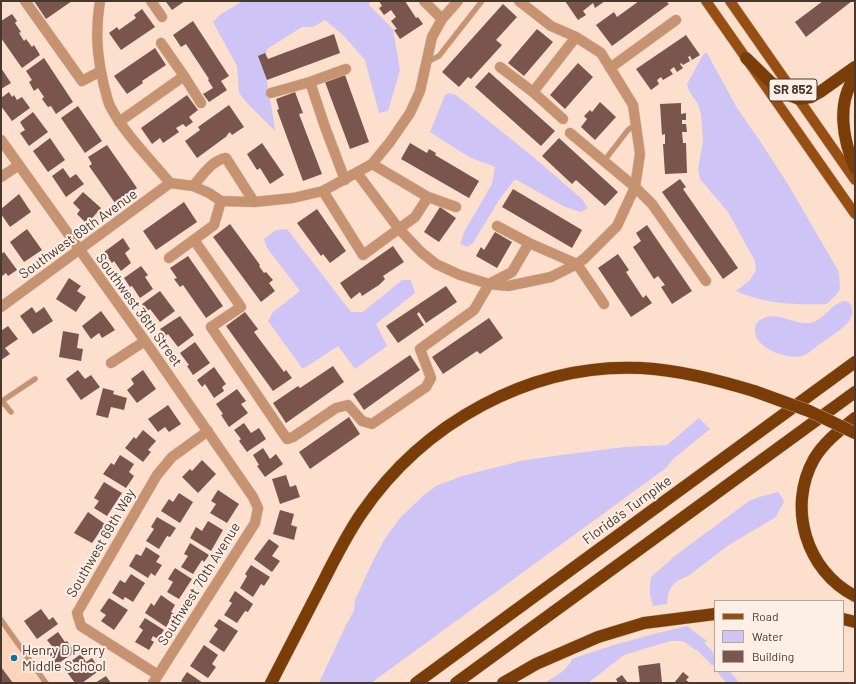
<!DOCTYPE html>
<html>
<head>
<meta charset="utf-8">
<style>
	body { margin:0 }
	#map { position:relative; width:856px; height:684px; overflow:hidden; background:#fcdfcd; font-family:Barlow,sans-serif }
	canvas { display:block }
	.frame { position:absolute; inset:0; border:2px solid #46382f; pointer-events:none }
	.legend { position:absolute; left:714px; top:600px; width:130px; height:72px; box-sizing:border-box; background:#feefe6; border:1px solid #b4a69d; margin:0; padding:5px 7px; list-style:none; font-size:12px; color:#46382f }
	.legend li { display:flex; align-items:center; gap:8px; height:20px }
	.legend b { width:20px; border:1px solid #b4a69d }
</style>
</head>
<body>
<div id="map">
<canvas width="856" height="684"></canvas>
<div class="frame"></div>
<ul class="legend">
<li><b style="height:5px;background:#974e13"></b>Road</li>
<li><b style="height:11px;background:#cec4f6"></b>Water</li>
<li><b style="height:11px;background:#79554d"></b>Building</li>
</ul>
</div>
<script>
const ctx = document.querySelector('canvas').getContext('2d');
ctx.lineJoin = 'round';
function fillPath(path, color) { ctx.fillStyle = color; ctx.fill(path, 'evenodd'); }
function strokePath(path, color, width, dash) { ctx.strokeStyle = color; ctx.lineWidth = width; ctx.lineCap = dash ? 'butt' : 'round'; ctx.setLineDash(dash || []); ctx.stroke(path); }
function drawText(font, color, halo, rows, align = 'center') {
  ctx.font = font + ' Barlow,sans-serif'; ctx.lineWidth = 4; ctx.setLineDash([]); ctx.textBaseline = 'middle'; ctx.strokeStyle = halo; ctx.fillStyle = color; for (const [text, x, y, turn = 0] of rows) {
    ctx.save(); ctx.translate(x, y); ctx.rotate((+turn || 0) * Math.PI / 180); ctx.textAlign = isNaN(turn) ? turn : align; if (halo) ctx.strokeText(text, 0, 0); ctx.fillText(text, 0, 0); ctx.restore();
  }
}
fillPath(new Path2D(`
	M6 629 46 683H1V632Z`), '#ffd4b9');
fillPath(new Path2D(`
	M243 1H370L369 5 393 29 400 70 388 111 379 113 365 60 344 36 325 20 313 27H302L267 49C262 76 273 104 275 131L249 105 239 93 237 66 213 22 221 14Z
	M704 53H707L737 108 760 141 789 186 839 272 840 289 837 294 827 304C797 305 764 304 736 291L750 280 756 270 755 261 728 212 700 179 698 170 703 141 701 114 698 104 689 91 687 84Z
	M450 93 456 95 531 155 582 199 588 208 581 212 563 206 515 179 499 200 473 243 467 247 460 244 464 232 492 184 495 167 469 157 430 132 445 95Z
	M287 229 351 312H363L402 280H411L415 293 376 324 387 346 355 369 338 346 306 367 302 368 268 321 273 312 300 291 267 248 264 239 276 230Z
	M844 301 849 302C856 313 851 321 842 328 834 335 825 340 817 346 812 350 808 354 802 356 788 360 753 348 755 329 755 324 759 320 764 318 780 311 798 328 814 322 826 317 830 305 844 301Z
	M699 418 710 429 673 459 666 468 371 683H319L346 625 354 611 355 600 372 563 384 540 400 518 425 494 436 486 462 476 521 461 553 456 624 447 667 445Z
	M778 492 784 501 776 517 729 545 688 576 677 581 671 587 668 595 667 604 653 606 650 595V585L651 577 676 555 749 501 759 497Z
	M687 626 707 641 695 650 689 645 683 641H670L624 655 588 683H544C555 676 567 671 572 659 610 645 648 635 687 626Z`), '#cec4f6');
strokePath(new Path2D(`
	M691 637 715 661
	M723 671 733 683`), '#cec4f6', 10);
fillPath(new Path2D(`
	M34 1H72L46 19Z
	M167 1H185L172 10 166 2Z
	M379 1H405L416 18 418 17 423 24 400 39 394 30 397 29 391 21 396 17 391 10 384 15 379 8 382 6Z
	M565 1H605L595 8 593 3 583 11 586 15 578 20Z
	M639 1H666L669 4 612 46 596 25 614 12 617 17Z
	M823 1H852L806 37 795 22Z
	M503 4 517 17 496 40 502 45 471 79 468 77 459 87 442 72Z
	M142 9 155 27 121 50 109 33 117 27 119 30 136 18 134 15Z
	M12 14 17 21 15 23 21 32 19 33 24 41 26 39 32 47 34 45 40 55 22 68 1 38V21Z
	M193 21 229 76 221 81 227 90 209 102 203 94 213 88 208 80 209 79 186 44 181 47 173 35Z
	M537 29 553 42 524 76 508 63Z
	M334 34 340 53 267 80 258 56 265 53 268 59Z
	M686 35 700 55 692 60 690 56 688 57 690 61 683 65 681 63 680 64 683 68 677 72 674 67 670 70 673 74 663 80 661 77 657 80 659 84 651 90 636 69Z
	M155 48 166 65 142 81 143 83 127 94 114 76Z
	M44 58 73 102 56 114 51 106 48 107 42 99 44 97 38 88 34 91 29 82 32 80 26 71Z
	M578 63 593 77 565 109 550 95Z
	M1 68 11 83 1 89Z
	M489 72 555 131 541 146 475 87Z
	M345 75 369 142 350 149 325 82Z
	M9 92 12 97 14 95 17 100 22 97 30 108 12 121 1 106V98Z
	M295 92 303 113 299 114 322 174 303 181 277 110 279 109 276 99Z
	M187 95 198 110 189 117 193 122 186 127 183 124 176 128 179 132 163 143 160 138 152 144 141 128Z
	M600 102 616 117 595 140 581 127 587 119 584 116 590 110 592 112Z
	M681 103V114L686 113V120H682V124H686L687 132H682L683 143H686L687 173 665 174 663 144H665V134L662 135 660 104Z
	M229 105 244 127 232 135 230 132 227 135V136L197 158 185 141 200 130 198 127Z
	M78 106 102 141 85 153 61 118Z
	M33 112 48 132 29 146 20 133 25 130 20 122Z
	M50 138 65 160 48 172 33 151Z
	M559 138 618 192 605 206 576 180 572 184 542 156Z
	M262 143 284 175 270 184 260 168 257 170 247 154Z
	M410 143 427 153 429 149 436 153 435 155 479 181 469 198 401 159Z
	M107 145 137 188 115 203 89 166 92 164 88 157Z
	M63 168 70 178 76 174 84 184 66 197 52 176Z
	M680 179 686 187 683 189 738 268 723 279 662 192Z
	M513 189 582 230 572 248 502 207Z
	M83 192 101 208 87 224 77 214 80 210 73 203Z
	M19 194 31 212 10 227 1 214V209Z
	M184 202 197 222 156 250 143 231Z
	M440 207 456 218 439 242 424 232Z
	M317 209 346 251 330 263 323 254 321 256 297 223Z
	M230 224 260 265 259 266 264 273 266 272 273 280 269 283 275 291 261 302 213 237Z
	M647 225 692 291 672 304 661 287 665 285 658 276 654 279 633 247 641 241 636 233Z
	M27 229 42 250 24 262 10 242Z
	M495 232 512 242 497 268 476 256 481 247 484 250Z
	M123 238 130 249 125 253 131 263 121 271 114 261 112 263 104 252Z
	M393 246 404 262 383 276 385 279 379 285 362 296 360 292 351 299 340 283Z
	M4 252 17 270 8 276 6 273 1 277V254Z
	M618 254 629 270 626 272 643 298 646 295 652 303 631 317 598 268Z
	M188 256 223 306 206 318 183 285 180 287 174 279 177 278 170 268Z
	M141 266 148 275 145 277 153 289 140 298 132 286 130 287 124 278Z
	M69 278 81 286 77 291 86 297 76 312 56 299Z
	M446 286 457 302 426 323 419 312 417 314 424 325 398 343 386 326Z
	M160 291 175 311 160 322 150 309 147 311 142 304Z
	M32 307 36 313 44 307 53 321 33 334 20 316Z
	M101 311 115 330 102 338 99 333 91 339 82 326Z
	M245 312 258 329 254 332 284 372 286 370 292 378 273 391 226 326Z
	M180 316 194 335 178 347 168 334 165 336 160 329Z
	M489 318 503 338 480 354 477 351 443 374 432 357Z
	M8 326 18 339 5 348 10 354 1 360V331Z
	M63 331 79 334 77 348 83 349 81 361 59 357Z
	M195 342 210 363 193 375 187 366 189 365 180 353Z
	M410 355 420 370 364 410 353 394Z
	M333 366 344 382 286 423 273 403 298 386 300 388Z
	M214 367 226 384 222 387 224 391 214 398 205 384 202 387 197 380Z
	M78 370 85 379 91 375 100 387 81 400 66 379Z
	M143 370 156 389 137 403 127 390 134 384 131 379Z
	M103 388 114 391 113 394 127 398 124 410 111 407 108 418 96 415Z
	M237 389 246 401 241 404 248 413 229 427 221 415 223 414 216 404Z
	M168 405 181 424 169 432 165 427 158 432 148 419Z
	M349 417 360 434 310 469 299 452Z
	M244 423 251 433 259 428 266 439 247 452 239 441 241 439 234 430Z
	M143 430 156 441 148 450 151 452 143 462 125 448 134 437 136 439Z
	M263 448 270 459 276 454 283 464 265 477 257 466 259 465 253 455Z
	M120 455 134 464 129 472 134 476 126 488 103 474 111 463 114 465Z
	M202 460 216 474 198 493 182 477 190 469 192 471Z
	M286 475 290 487 296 485 300 497 280 504 272 479Z
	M104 482 122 493 107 516 94 508 99 501 94 498Z
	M218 490 239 504 227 523 210 513 216 504 211 501Z
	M179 493 193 502 180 523 161 511 169 499 173 502Z
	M280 510 294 514 291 525 297 527 294 540 273 534Z
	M88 512 105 524 92 543 74 533Z
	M157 517 176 528 170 537 167 536 159 549 146 541 154 529 151 527Z
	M208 521 223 530 211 551 190 538 196 527 202 531Z
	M269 539 279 546 272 556 280 561 272 572 254 559Z
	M190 543 209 555 204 562 202 560 193 574 181 567 188 556 184 554Z
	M146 547 160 556 156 562 162 565 155 576 151 573 148 578 129 566 136 554 141 556Z
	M251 565 270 577 264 586 261 584 253 597 240 588 247 576 245 574Z
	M175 568 192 579 179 599 167 592 173 582 168 579Z
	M131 574 145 583 133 602 125 597 123 600 112 593 120 580 125 583Z
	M235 591 253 604 248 612 245 611 237 623 224 615 232 603 229 601Z
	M161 595 175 605 171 612 174 614 166 627 145 613 151 603 154 606Z
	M109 598 128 610 114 630 101 621 106 615 100 611Z
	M41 609 49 620 53 617 58 624 37 639 24 621Z
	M145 618 164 630 158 639 153 636 151 640 154 642 149 650 135 642 143 630 139 627Z
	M219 619 238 631 224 652 209 642 218 629 214 626Z
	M58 632 65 642 67 641 75 652 56 665 49 654 55 650 47 640Z
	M204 645 218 655 212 664 216 667 208 678 190 666Z
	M81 654 86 662 92 658 100 670 82 683H75L63 667Z
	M660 663 662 683H640L638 666Z
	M1 667 13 683H1Z
	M187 672 203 683H185L181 681Z
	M683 672 689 677 686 680 690 683H674Z
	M622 675 628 683H618L616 679Z
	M106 676 111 683H95Z`), '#79554d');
const service = new Path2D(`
	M427 62 439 56 482 1
	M604 161 628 130 636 124
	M1 400 11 412
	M2 401 35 379
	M1 620 46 683`);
const minor = new Path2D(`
	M25 1 82 81 101 71
	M100 1C95 31 97 56 104 86 106 92 107 100 110 106 123 132 151 160 170 183
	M151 1 162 17
	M424 1 442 19
	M161 43 184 76 201 103
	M500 67 533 92 563 119
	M610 68 676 20
	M310 82 325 127 345 180
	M533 92 576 37
	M271 93 310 82 346 69
	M119 122 184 76
	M570 133 635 187 652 204 706 281
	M1 140 145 341 253 497 258 508 255 523 153 683
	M372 164 428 197 456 207
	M357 173 399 229 421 252 436 264 460 275 489 284 508 286 551 277 577 264 585 258 617 226 635 187 640 154 633 105 601 53 576 37 551 26 519 1
	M1 177 19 165
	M170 183 193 186 209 193 221 201 254 202 293 198 323 191 372 164 390 142 410 113 420 91 432 37 442 19 458 1
	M193 186C202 176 212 160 226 158L254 202
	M323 191 363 255 415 217 428 197
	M497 226 529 243 577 264 604 304
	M194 240 241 307 211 327 287 439 293 437 336 408 348 405 362 421 372 424 426 387 431 378 420 349 474 310 489 284 512 272 529 243
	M169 258 214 225 221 201
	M1 307 170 183
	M111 363 145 341
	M158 675 81 626 77 613 157 475 172 457 208 431`);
const primary = new Path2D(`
	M706 1 855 214
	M730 1 855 180`);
const motorway = new Path2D(`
	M746 58 781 92 799 99 811 97 820 92 855 67
	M855 77C836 103 843 140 855 168
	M855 418C840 430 824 442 814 459 787 507 806 571 855 596
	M843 619 855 622
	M271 683C288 650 305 617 322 584 334 560 346 536 361 514 423 423 530 363 641 368 679 370 717 380 754 391
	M416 683 855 362
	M456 683 855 392
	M503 683 536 664 598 637 644 623 715 614`);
strokePath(service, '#d8bead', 6);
strokePath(minor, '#d8bead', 11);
strokePath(primary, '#d8bead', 11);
strokePath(motorway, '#d8bead', 13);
strokePath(service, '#c69270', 5);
strokePath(minor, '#c69270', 10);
strokePath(primary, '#974e13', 10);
strokePath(motorway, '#7b3d08', 12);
const motorwayBridge = new Path2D(`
	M754 391 809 411 855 433`);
strokePath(motorwayBridge, '#d8bead', 13, []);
strokePath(motorwayBridge, '#7b3d08', 12);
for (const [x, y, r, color] of [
	[14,658,4,"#0975a0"]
]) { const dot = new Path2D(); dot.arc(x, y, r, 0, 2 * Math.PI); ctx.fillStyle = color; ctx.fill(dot); strokePath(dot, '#feefe6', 1.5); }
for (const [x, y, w] of [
	[793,90,48]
]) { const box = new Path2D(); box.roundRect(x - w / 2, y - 11, w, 22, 3); ctx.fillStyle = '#feefe6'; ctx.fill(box); strokePath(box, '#46382f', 1); }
drawText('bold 13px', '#46382f', null, [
	["SR 852",793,90]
]);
drawText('14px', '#46382f', '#feefe6', [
	["Southwest 69th Avenue",78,234,-36],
	["Southwest 36th Street",139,310,54],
	["Florida's Turnpike",627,510,-36],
	["Southwest 69th Way",101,543,-60],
	["Southwest 70th Avenue",199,584,-58]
]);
drawText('14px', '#46382f', '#feefe6', [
	["Henry D Perry",22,650],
	["Middle School",22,666]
], 'left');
</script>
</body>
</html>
